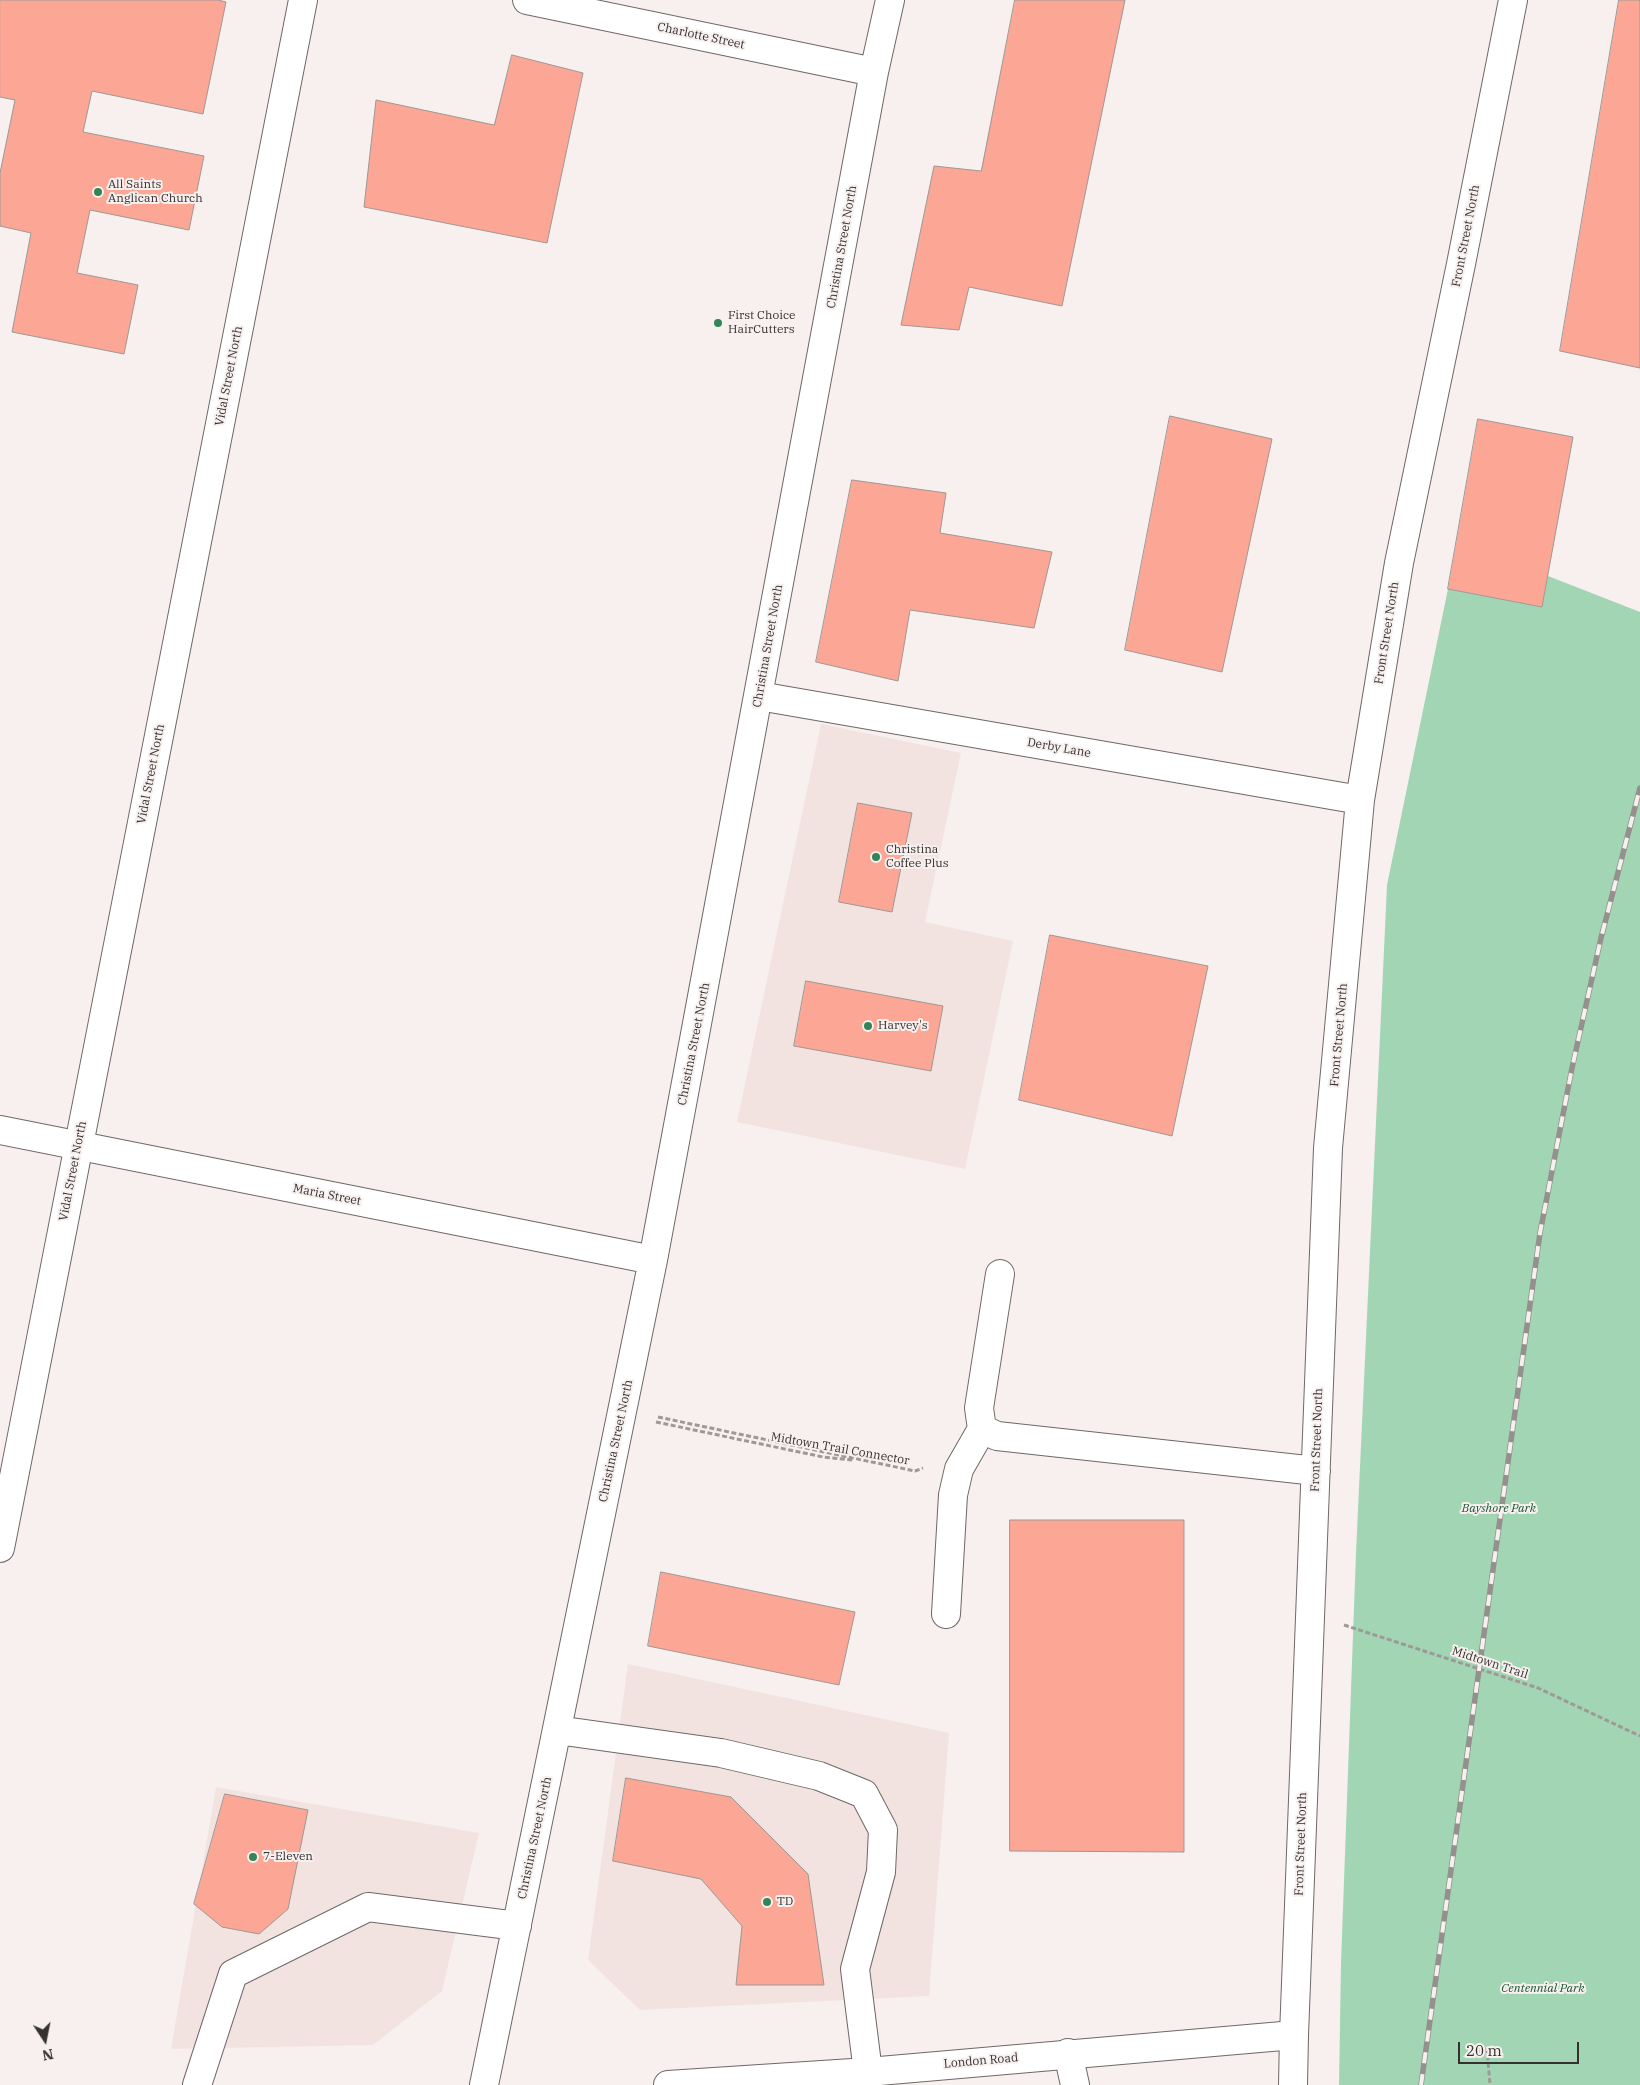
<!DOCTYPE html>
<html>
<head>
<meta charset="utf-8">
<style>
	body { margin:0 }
	#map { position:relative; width:1640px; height:2085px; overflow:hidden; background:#f7f0ee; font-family:"IBM Plex Serif",serif }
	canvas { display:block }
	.north { position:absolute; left:20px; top:2015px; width:50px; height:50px; -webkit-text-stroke:4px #f7f0ee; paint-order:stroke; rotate:169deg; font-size:14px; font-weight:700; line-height:20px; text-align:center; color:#343130 }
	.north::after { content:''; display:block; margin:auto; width:18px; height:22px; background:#343130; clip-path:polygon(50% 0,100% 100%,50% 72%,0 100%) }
	.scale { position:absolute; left:1458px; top:2042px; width:121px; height:22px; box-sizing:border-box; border:2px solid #343130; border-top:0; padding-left:6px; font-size:15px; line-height:18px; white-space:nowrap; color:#343130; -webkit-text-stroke:4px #f7f0ee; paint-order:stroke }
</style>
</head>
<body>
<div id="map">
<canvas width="1640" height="2085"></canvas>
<div class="north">N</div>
<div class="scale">20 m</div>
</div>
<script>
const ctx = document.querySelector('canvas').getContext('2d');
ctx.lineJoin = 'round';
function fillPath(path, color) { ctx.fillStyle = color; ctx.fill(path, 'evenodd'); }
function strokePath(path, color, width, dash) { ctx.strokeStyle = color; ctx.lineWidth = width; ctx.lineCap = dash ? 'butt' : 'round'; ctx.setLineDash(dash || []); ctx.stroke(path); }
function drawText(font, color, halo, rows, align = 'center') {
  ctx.font = font + ' "IBM Plex Serif",serif'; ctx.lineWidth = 4; ctx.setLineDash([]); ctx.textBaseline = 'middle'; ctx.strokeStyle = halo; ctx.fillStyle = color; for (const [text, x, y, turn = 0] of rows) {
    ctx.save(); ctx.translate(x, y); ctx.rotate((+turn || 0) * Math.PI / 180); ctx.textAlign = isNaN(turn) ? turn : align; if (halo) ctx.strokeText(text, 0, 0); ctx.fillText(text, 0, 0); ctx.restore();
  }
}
fillPath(new Path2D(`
	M821 724 961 753 925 922 1013 941 965 1169 737 1122Z
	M628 1664 949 1733 929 1996 640 2010 588 1960Z
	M216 1787 479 1833 442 1991 373 2045 171 2049Z`), '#f3e3e0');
fillPath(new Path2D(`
	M1548 576 1640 612V2085H1339L1341 1963 1356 1553 1387 885 1448 589 1542 607Z`), '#a1d5b3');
const building = new Path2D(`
	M0 0H218L226 2 203 114 92 91 83 132 204 156 189 230 90 210 77 273 138 285 124 354 12 332 31 233 0 226V173L15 100 0 97Z
	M1015 0H1125L1062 306 969 287 959 330 901 325 934 166 981 171Z
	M1619 0H1640V368L1560 351Z
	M512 55 583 73 547 243 364 207 376 100 494 125Z
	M1170 416 1272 439 1222 672 1125 650Z
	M1478 419 1573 437 1542 607 1448 589Z
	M852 480 946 493 940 533 1052 552 1034 628 910 610 898 681 816 662Z
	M858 803 912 813 892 912 839 902Z
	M1050 935 1208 966 1172 1136 1019 1100Z
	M806 981 943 1006 931 1071 794 1046Z
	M1010 1520H1184V1852L1010 1851Z
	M661 1572 855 1612 839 1685 648 1646Z
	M626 1778 731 1797 808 1874 824 1985H736L742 1926 701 1879 613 1861Z
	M225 1794 308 1810 288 1909 259 1934 222 1927 194 1904Z`);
fillPath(building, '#fca695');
strokePath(building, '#9e9795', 1);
const minor = new Path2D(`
	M527 0 874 72
	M759 696 1360 800
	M0 1130 653 1260
	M1000 1274 979 1408 982 1429 997 1436 1316 1471
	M946 1614 953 1495 959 1469 982 1429
	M557 1730 721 1753 819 1776 864 1794 883 1830 881 1872 855 1969 868 2072 866 2085
	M1294 2035 1328 1148 1360 800 1399 563 1461 264 1513 0
	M1068 2053 1075 2085
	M197 2085 233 1974 368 1907 517 1926
	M484 2085 653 1260 874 72 890 0`);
const major = new Path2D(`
	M0 1548 303 0
	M668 2085 868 2072 1294 2035 1293 2085`);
strokePath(minor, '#6e6866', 30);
strokePath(major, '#6e6866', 30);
strokePath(new Path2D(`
	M658 1417 915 1471 923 1468
	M656 1422 823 1457 853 1460
	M1344 1625 1538 1688 1640 1736
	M1487 2048 1490 2085`), '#9e9997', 3, [5, 2.5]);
strokePath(minor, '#fff', 28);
strokePath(major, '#fff', 28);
const rail = new Path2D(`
	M1421 2085 1540 1233 1572 1068 1601 938 1640 788`);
strokePath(rail, '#95908e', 5.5);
strokePath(rail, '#f7f0ee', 4, [11]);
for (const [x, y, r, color] of [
	[98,192,5,"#328557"],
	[718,323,5,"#328557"],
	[876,857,5,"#328557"],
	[868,1026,5,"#328557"],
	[253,1857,5,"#328557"],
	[767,1902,5,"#328557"]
]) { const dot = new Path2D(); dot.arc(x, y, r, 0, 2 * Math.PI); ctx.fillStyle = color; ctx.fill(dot); strokePath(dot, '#f7f0ee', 2); }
drawText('12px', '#343130', '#f7f0ee', [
	["Charlotte Street",701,36,12],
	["Front Street North",1466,236,-79],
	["Christina Street North",842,247,-80],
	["Vidal Street North",229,376,-79],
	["Front Street North",1387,633,-81],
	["Christina Street North",768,646,-80],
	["Derby Lane",1059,748,10],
	["Vidal Street North",151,774,-79],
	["Front Street North",1339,1035,-85],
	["Christina Street North",694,1044,-79],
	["Vidal Street North",73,1171,-79],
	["Maria Street",327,1195,11],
	["Front Street North",1317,1440,-88],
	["Christina Street North",616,1441,-78],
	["Midtown Trail Connector",840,1449,10],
	["Midtown Trail",1490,1663,18],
	["Christina Street North",535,1838,-78],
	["Front Street North",1301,1844,-88],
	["London Road",981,2061,-5]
]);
drawText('12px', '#343130', '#f7f0ee', [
	["All Saints",108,185],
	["Anglican Church",108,199],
	["First Choice",728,316],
	["HairCutters",728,330],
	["Christina",886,850],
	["Coffee Plus",886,864],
	["Harvey's",878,1026],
	["7-Eleven",263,1857],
	["TD",777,1902]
], 'left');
drawText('italic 12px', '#175333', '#f7f0ee', [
	["Bayshore Park",1499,1509],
	["Centennial Park",1543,1989]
]);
</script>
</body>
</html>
